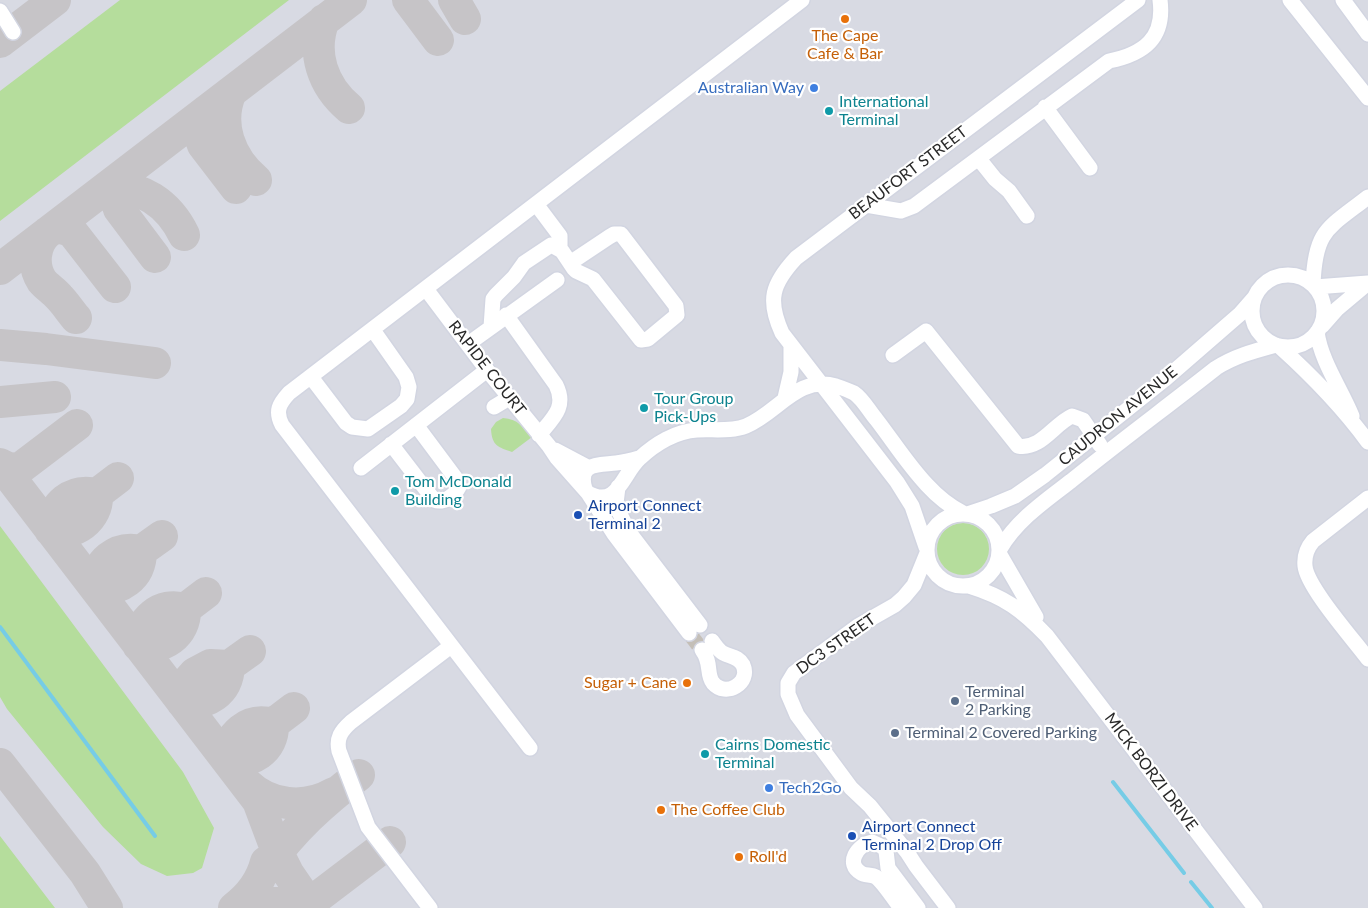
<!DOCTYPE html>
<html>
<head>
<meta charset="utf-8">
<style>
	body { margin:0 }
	canvas { display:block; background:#ebe4dc }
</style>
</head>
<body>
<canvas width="1368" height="908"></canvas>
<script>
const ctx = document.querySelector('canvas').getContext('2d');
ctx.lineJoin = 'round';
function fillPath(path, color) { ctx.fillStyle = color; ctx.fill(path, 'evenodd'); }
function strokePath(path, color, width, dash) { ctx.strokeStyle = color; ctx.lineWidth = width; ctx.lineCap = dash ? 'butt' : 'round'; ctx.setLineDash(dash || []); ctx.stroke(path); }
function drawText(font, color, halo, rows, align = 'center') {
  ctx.font = font + ' Lato,sans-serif'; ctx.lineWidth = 4.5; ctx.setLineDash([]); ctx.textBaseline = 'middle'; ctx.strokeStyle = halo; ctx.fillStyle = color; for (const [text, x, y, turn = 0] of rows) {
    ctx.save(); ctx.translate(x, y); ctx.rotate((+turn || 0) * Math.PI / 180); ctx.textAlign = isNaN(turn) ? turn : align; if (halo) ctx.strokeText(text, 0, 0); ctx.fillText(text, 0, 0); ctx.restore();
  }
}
fillPath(new Path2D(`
	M0 0H1368V908H0Z`), '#d8dae3');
fillPath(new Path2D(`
	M120 0H289L0 221V91Z
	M503 418C518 419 523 427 532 437L512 452C498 447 492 446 491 429L496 422Z
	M937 549a26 26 0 1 1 52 0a26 26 0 1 1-52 0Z
	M0 526 183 772 214 828 202 868 193 873 167 876 141 864 103 827 7 709 0 697Z
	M0 836 55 908H0Z`), '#b5dd9c');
strokePath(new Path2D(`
	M0 627 155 836
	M1113 782 1184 873
	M1191 882 1212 908`), '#76cce6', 4);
strokePath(new Path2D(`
	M408 0 438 40
	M454 0 465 19
	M324 20C311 53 323 86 349 108
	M0 42 55 0
	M231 92C217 124 230 158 256 180
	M206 111C199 123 198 133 203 145L236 188
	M123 175C114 186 114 196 119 209L155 257
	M106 188C141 184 169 204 184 235
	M0 269 351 0
	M76 318C70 311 65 303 59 297 54 291 47 287 42 281 32 266 34 244 48 232 56 226 66 228 73 233L115 287
	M0 345 46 349 155 363
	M0 402 55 397
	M0 464 258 801 276 849 288 873 312 908
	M0 464 8 468 19 469 77 425
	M97 494C99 519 74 538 50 530 53 504 71 488 97 494L118 478
	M141 551C141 578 120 592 95 588 96 562 116 545 141 551L162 536
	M185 609C186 635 163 651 138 645 140 620 160 601 185 609L206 593
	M229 666C228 693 207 706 182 702L187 682 195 673 210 665 229 666 250 651
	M273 724C274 751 251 764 227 760 228 734 248 717 273 724L294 708
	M0 764 85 873 107 908
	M246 783C270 806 304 810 334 793
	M267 867C292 830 324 802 359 775
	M267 903H298L319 896 390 842
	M234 908C250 896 261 882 266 862`), '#c6c4c7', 32);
strokePath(new Path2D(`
	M689 633 702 650`), '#c4bfb8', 15, [15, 8]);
const minor = new Path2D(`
	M1290 0 1368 98
	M1343 0 1368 34
	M0 11 13 32
	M1045 107 1090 168
	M979 159 995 179 1009 191 1027 216
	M536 204 560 236V250
	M866 205 901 211 914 206 1109 61C1144 54 1165 38 1160 0
	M1252 311a36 36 0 1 1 72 0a36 36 0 1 1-72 0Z
	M1313 285C1315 230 1327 229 1368 197
	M1315 287 1368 283
	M426 289 487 370 549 446 557 458 588 493C618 509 622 474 640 458 655 444 676 431 697 430 713 429 731 432 746 426 778 413 797 375 836 386 842 388 848 390 854 393 863 399 869 411 876 419 893 441 908 465 927 485 938 497 949 506 963 513
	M506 315 556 385C567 407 553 418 539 435
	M1322 326 1337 309 1368 283
	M491 327 493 299 496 295 514 277 524 263 551 245 562 251 574 269 576 271 593 279 641 340 648 339 677 315 676 306 621 234H614L609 237 570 263
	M1317 332C1321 361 1341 389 1352 416
	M468 344 557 280
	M1280 347C1311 375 1343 408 1368 442
	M893 355 926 331 1018 446C1041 450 1054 424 1072 416L1083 420 1100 445
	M311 377 346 423 352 427 368 429 401 406 407 399 409 387 406 377 373 330
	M785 398 791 372V346
	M494 407 509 398
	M391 444 434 500C444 504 455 495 459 487L457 480 416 425
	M555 450 589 468
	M361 468 487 370
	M618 487 616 503 619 512 629 532 700 625
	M585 489C577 462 599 465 616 463 624 462 632 460 639 458
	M588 493 614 534 689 633
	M1368 498 1313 541C1307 548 1304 556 1305 566 1307 587 1353 639 1368 659
	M927 550a36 36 0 1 1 72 0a36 36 0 1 1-72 0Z
	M967 514 991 506 1015 496 1045 475 1164 380 1240 314 1254 298
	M926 547 912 506 897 482 782 333C767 300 772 284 796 258L1138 0
	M1000 549C1017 520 1045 501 1071 481 1119 442 1168 406 1216 368 1235 356 1254 351 1276 345
	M927 553 914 585 904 597 895 605 858 626 794 673 788 683V694L797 715 851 788 870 806 907 852 916 866 948 908
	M999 553 1036 617
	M969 586C1005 597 1022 610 1047 636L1255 908
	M702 650C712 663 706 674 713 683 726 698 751 683 743 665 738 656 730 657 723 653 718 650 716 646 712 641
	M530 748 282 425C275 411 279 404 289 393L802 0
	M430 908 368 827 339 751C336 738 341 731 351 722L451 646
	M901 908C894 900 884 883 876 877 871 874 865 876 861 873 845 864 857 845 872 842L883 847 886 851 888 868 918 908`);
strokePath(minor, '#d2d5e1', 18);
strokePath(minor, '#fff', 15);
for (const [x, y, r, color] of [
	[845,19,5,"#e8710a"],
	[814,88,5,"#3f7fe0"],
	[829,111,5,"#0f9aa8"],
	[644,408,5,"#0f9aa8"],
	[395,491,5,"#0f9aa8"],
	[578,515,5,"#1a4fb4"],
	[687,683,5,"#e8710a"],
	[955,701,5,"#5c6f8a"],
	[895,733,5,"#5c6f8a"],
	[705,754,5,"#0f9aa8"],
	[769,788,5,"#3f7fe0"],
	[661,810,5,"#e8710a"],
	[852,836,5,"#1a4fb4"],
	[739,857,5,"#e8710a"]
]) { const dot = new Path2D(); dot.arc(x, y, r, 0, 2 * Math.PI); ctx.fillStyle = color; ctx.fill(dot); strokePath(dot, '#fff', 2); }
drawText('16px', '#c56008', '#fff', [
	["The Cape",845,36,"center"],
	["Cafe & Bar",845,54,"center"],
	["Sugar + Cane",677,683,"right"],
	["The Coffee Club",671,810],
	["Roll'd",749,857]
], 'left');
drawText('16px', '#366cbe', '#fff', [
	["Australian Way",804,88],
	["Tech2Go",779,788,"left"]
], 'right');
drawText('16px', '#0d838f', '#fff', [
	["International",839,102],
	["Terminal",839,120],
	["Tour Group",654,399],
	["Pick-Ups",654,417],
	["Tom McDonald",405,482],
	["Building",405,500],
	["Cairns Domestic",715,745],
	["Terminal",715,763]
], 'left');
drawText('16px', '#292929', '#fff', [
	["BEAUFORT STREET",908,173,-37],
	["RAPIDE COURT",487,368,52],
	["CAUDRON AVENUE",1118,416,-39],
	["DC3 STREET",836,644,-35],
	["MICK BORZI DRIVE",1151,772,53]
]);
drawText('16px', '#164399', '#fff', [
	["Airport Connect",588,506],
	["Terminal 2",588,524],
	["Airport Connect",862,827],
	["Terminal 2 Drop Off",862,845]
], 'left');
drawText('16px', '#4e5e75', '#fff', [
	["Terminal",965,692],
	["2 Parking",965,710],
	["Terminal 2 Covered Parking",905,733]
], 'left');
</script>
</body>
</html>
